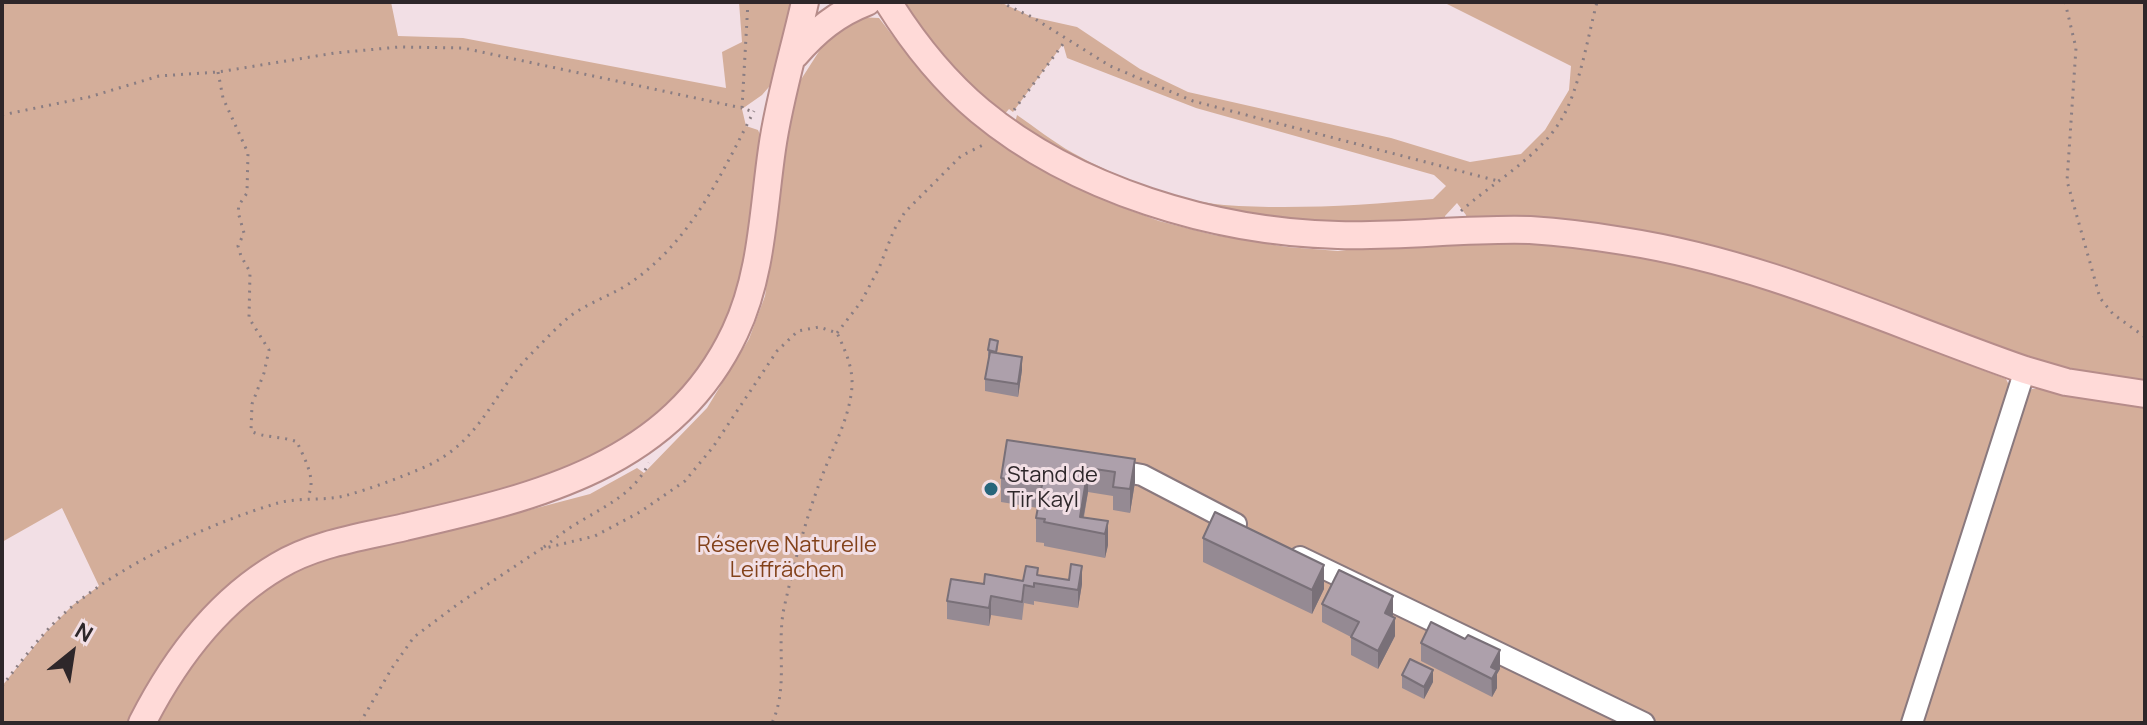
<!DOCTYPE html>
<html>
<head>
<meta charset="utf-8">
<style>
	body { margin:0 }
	#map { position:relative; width:2147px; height:725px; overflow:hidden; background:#f2dfe5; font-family:Manrope,sans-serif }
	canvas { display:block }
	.frame { position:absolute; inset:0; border:4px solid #2e272a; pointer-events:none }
	.north { position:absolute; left:32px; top:613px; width:80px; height:80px; -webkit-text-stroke:6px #f2dfe5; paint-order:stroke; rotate:30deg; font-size:22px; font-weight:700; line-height:32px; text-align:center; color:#2e272a }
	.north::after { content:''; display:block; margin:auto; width:28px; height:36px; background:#2e272a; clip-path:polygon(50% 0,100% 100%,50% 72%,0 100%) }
</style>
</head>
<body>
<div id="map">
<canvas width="2147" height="725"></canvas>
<div class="frame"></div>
<div class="north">N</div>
</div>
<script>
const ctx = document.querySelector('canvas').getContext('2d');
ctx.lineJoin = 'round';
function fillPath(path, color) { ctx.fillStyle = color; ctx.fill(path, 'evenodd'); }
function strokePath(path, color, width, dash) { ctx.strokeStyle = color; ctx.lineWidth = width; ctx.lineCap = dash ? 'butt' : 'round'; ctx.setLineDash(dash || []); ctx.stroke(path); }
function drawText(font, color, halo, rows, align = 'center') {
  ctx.font = font + ' Manrope,sans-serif'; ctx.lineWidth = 6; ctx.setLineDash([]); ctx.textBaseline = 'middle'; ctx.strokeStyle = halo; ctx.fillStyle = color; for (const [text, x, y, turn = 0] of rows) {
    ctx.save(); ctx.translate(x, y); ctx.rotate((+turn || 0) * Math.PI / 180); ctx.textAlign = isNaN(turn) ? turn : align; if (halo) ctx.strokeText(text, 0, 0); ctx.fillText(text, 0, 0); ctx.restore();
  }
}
fillPath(new Path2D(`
	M2 2H391L398 36 463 38 726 88 722 52 742 42 739 2H793L775 80 762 95 742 109 746 126 758 130 763 141 742 288 709 357 679 396 624 442 571 473 345 527 222 593 175 643 144 693 129 723H2V686L46 632 73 605 99 586 62 508 2 542Z
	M902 2H1000L1032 17 1077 27 1140 69 1188 92 1391 138 1470 162 1521 154 1545 130 1569 90 1571 66 1443 2H2145V385L2034 364 1815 280 1467 222 1466 215 1457 203 1445 216V222L1349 230 1244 217 1113 179 1048 145 1015 123 1017 115C1035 127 1053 142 1073 153 1114 176 1177 201 1224 205 1293 210 1364 205 1433 199L1446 186 1434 175 1196 108 1067 58 1063 44 1013 112 1009 109 1003 116 942 57Z
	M857 17 879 18 919 70 995 139 1059 180 1113 204 1159 221 1214 235 1287 247 1338 251 1413 242 1499 241 1622 252 1696 265 1876 322 1922 347 2006 379 2012 391 1905 723H153L202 645 242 605 275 580 324 556 457 529 590 494 637 468 644 473 707 408 749 339 765 296 791 111 796 94 793 92 825 42Z
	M2032 389H2051L2145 403V723H1920L2022 399Z`), '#d4ae9a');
const minor = new Path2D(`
	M1109 469 1142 475 1236 524
	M1300 557 1644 723
	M1912 723 2025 370`);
const major = new Path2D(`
	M888 2C913 42 943 80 980 111 1075 190 1215 232 1338 235 1402 237 1466 228 1530 230 1561 232 1593 236 1623 241 1766 263 1890 323 2025 370L2066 382 2145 394
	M795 55C816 31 836 14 867 2
	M142 723C174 660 217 602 278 566 316 543 363 537 405 527 536 497 672 466 735 332 762 275 763 211 772 149 779 99 794 51 805 2`);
strokePath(minor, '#8a797e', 24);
strokePath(major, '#b68c8a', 30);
strokePath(new Path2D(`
	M748 2 742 108 754 112
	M1000 2 1032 17 1110 66 1193 101 1498 181
	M2065 2 2076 48 2067 181 2100 298 2113 314 2145 337
	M218 72 223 98 248 153 247 193 239 205 238 212 244 233 238 246 241 256 250 272 249 318 269 350 264 373 252 404 251 431C263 438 283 436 297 442 304 458 317 479 308 496
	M1014 110 1066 40
	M2 115 89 97 159 76 218 72 335 53 399 47 463 48 742 108
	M1461 211C1491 184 1540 156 1561 120 1579 91 1588 36 1597 2
	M837 333 861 302 879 268 894 230 905 212 961 156 987 143
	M544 547C556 538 568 528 581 521 609 504 634 493 649 463
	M2 686C24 658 46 627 74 605 126 562 213 522 278 503 300 497 323 501 344 496 370 489 405 476 429 465 481 440 494 392 530 355 543 342 556 328 569 317 590 301 617 294 637 278 693 237 723 171 754 111
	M360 723 392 668 414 637 458 604 541 549 595 536 640 512 685 481 713 447 777 351 798 331 819 327 837 333C845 350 853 367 852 386 850 418 832 449 821 479 805 521 794 564 784 608 776 647 789 686 772 723`), '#8a7d82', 3, [2, 6]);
strokePath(minor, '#fff', 20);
strokePath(major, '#ffdad8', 26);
fillPath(new Path2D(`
	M998 347 997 353 1022 370 1018 397 985 391V379L989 357 988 356V350Z
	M1135 459V482L1130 513 1113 510V496L1088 492 1084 517 1108 521V545L1105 558 1044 546V543L1036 542V518L1038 508 1001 502V478Z
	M1203 538 1324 589 1312 614 1203 562Z
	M1038 575 1082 584 1078 608 1034 601V605L1024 603 1022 620 991 615 989 626 947 619V601L984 584 1023 581Z
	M1322 604 1393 615 1392 616 1395 636 1378 669 1351 655V637L1322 622Z
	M1421 643 1500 669 1497 674V688L1492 697 1421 661Z
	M1402 675 1433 682 1424 699 1402 688Z`), '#958a93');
fillPath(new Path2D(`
	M1022 357V370L1018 397V384Z
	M1135 459V482L1130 513V489Z
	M1088 468V492L1081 530 1080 517Z
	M1108 521V545L1105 558V534Z
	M1324 565V589L1312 614V590Z
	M1082 566V584L1078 608V590Z
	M991 596V615L989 626V608Z
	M1393 596V615L1385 631V613Z
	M1395 618V636L1378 669V651Z
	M1500 650V669L1497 674V688L1492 697 1491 667Z
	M1433 670V682L1424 699V687Z`), '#797078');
const building = new Path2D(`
	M990 339 998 341 996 352 988 350Z
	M990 352 1022 357 1018 384 985 379Z
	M1007 440 1135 459 1130 489 1113 487 1115 472 1088 468 1080 517 1108 521 1105 534 1044 522 1045 519 1036 518 1042 485 1001 478Z
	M1215 512 1324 565 1312 590 1203 538Z
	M1071 564 1082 566 1078 590 1034 583V587L1024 585 1022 602 991 596 989 608 947 601 951 579 984 584 985 574 1023 581 1026 566 1038 568 1037 575 1069 580Z
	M1339 570 1393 596 1385 613 1395 618 1378 651 1351 637 1359 622 1322 604Z
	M1431 622 1465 639 1468 635 1500 650 1491 667 1497 670 1492 679 1421 643Z
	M1410 659 1433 670 1424 687 1402 675Z`);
fillPath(building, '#ada0ab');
strokePath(building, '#797078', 2);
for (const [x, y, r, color] of [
	[991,489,8,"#27657b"]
]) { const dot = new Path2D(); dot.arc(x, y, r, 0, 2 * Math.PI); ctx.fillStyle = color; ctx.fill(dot); strokePath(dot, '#f2dfe5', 3); }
drawText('22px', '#2e272a', '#f2dfe5', [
	["Stand de",1007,476],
	["Tir Kayl",1007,501]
], 'left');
drawText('22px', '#83421b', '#f2dfe5', [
	["Réserve Naturelle",787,546],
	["Leiffrächen",787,571]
]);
</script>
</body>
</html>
